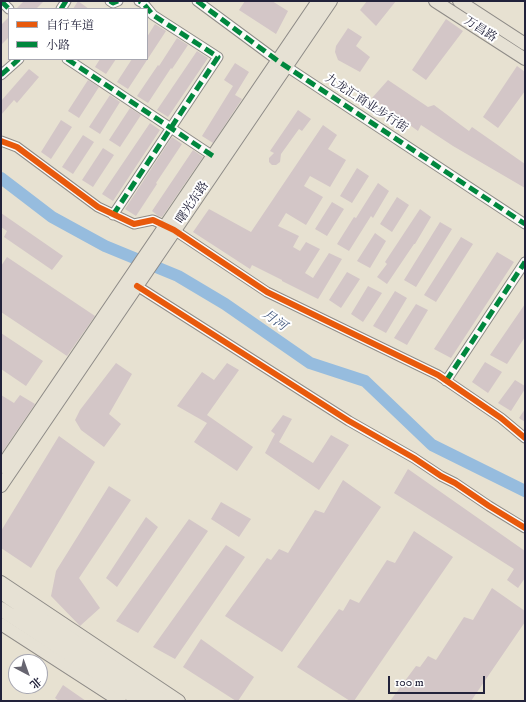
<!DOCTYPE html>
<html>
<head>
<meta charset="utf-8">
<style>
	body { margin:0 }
	#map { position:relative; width:526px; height:702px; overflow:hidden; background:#e7e1d1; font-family:"IM FELL DW Pica","Noto Serif SC",serif }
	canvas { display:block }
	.frame { position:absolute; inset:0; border:2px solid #22223b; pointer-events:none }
	.legend { position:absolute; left:8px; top:8px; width:140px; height:52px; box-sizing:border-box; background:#fff; border:1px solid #a7a7b1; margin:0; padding:5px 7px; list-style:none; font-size:12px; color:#22223b }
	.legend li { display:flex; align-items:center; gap:8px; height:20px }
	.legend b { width:20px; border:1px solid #a7a7b1 }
	.north { position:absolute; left:8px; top:654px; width:40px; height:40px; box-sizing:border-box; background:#fff; border:1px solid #a7a7b1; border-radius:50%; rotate:139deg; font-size:11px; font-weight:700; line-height:16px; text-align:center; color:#22223b }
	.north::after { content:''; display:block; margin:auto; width:14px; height:18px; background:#676570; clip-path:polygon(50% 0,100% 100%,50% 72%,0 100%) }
	.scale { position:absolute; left:388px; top:676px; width:97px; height:18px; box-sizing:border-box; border:2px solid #22223b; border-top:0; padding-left:5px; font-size:12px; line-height:14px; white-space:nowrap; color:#22223b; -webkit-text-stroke:3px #fff; paint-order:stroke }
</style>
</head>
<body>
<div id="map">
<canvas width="526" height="702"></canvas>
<div class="frame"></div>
<ul class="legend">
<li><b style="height:5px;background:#e8590c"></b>自行车道</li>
<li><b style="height:5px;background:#00873e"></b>小路</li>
</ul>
<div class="north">北</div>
<div class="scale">100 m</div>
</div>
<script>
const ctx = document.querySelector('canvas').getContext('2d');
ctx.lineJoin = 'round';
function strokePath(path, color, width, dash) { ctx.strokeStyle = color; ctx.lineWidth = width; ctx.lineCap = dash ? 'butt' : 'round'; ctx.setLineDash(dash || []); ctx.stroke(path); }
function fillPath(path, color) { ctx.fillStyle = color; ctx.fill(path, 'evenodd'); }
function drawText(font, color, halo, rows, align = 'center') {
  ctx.font = font + ' "IM FELL DW Pica","Noto Serif SC",serif'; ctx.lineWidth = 4; ctx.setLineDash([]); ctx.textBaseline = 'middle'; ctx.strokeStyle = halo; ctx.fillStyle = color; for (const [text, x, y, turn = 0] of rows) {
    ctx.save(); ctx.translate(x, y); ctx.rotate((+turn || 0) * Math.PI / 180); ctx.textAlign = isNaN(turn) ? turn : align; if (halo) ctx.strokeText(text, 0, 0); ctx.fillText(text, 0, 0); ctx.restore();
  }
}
strokePath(new Path2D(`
	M1 178 52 217 105 246 178 276 225 304 310 363 365 381 432 445 525 491`), '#96bcde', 12);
fillPath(new Path2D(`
	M24 1H44L36 9H16Z
	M78 1 89 9H73Z
	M245 1H272L288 11 276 34 239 10Z
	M367 1H396L376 26 360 10Z
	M9 17V37L1 45V25Z
	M446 19 463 31 426 80 412 70Z
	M155 24 166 31 128 89 117 82 132 59H147V37Z
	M348 28 362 37 356 46 370 57 360 72 338 60 335 52 336 46Z
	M177 38 188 45 172 69 171 68 148 103 137 96 158 65 159 66Z
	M197 51 208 58 168 117 157 110Z
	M100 59H116L106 74 95 67Z
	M235 63 249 72 235 95 242 99 213 143 202 136 233 86 224 80Z
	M517 66 525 72V91L498 128 483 117Z
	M29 69 39 77 17 103 14 100 1 115V101Z
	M88 80 99 87 79 118 68 111Z
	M388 80 428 107 434 105 469 131 472 127 525 164V188L453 146 421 125 418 131 372 98Z
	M110 95 120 102 100 134 89 127Z
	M130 108 141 115 120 147 109 140Z
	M298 110 311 119 302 131 299 129 281 154 280 162 276 165H272L269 162V158L274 153 270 151Z
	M61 120 72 127 51 159 41 152Z
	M150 123 160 130 113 201 102 194Z
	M323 125 337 135 328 149 346 160 330 187 310 176 304 186 323 197 306 225 286 213 278 226 299 236 293 247 300 251 306 242 320 249 305 273 313 278 329 253 342 259 318 299 282 281V280L252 265 250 269 193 232 209 209 251 232Z
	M83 135 94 142 73 174 62 167Z
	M172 137 182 144 156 183 157 184 136 216 125 209Z
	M103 148 114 155 93 187 82 180Z
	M193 150 203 157 162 217 158 216 152 211Z
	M357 168 369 176 352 203 340 196Z
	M378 183 389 191 373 218 371 216 349 251 337 244 354 217 356 218Z
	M397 197 409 205 392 232 380 224Z
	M332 202 344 209 327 236 315 229Z
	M420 209 431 217 415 244H414L387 284 377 277 387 264 385 262Z
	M1 213 63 256 52 270 4 237 7 231 1 227Z
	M440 222 452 229 416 287 404 280Z
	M375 233 386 241 370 268 357 261Z
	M461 237 473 244 436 302 424 295Z
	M497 252 514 262 451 358 434 349Z
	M7 257 95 316 67 356 1 312V266Z
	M347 272 360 279 341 308 329 300Z
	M368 286 382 293 363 322 351 314Z
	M395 291 407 298 386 333 373 326Z
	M416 304 428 310 407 345 394 338Z
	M525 304V337L507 364 490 355Z
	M1 333 43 361 26 386 1 369Z
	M485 362 502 372 488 393 472 382Z
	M116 363 132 374 109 414 121 424 104 447 81 430 75 420 80 410Z
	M227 363 239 370 207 415 253 447 237 471 194 442 207 423 177 406 202 372 214 380Z
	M515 380 525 386V389L511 411 498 403Z
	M1 395 14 403 20 395 35 404 1 454Z
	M525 409V422L519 418Z
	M283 415 292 419 279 442 313 463 331 435 349 445 319 490 265 453 275 434 271 431Z
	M59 436 95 462 31 568 1 548V531Z
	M408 469 525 551V578L518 588 507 580 514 569 394 493Z
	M343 480 381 507 282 652 225 616 267 558 271 560 279 549 288 553 315 510 324 513Z
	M109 486 131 500 79 578 100 608 80 626 51 596 56 571Z
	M221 502 251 519 239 537 211 519Z
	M146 517 158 527 117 587 106 578Z
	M189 519 208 531 138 633 116 621Z
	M414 531 453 557 354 701H350L297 667 339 609 343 611 350 599 359 603 387 560 395 563Z
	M226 545 245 557 175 659 153 647Z
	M492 588 525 611V622L471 701H390L416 666 420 667 428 656 436 660 464 617 473 620Z
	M201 639 254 677 238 701H236L183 667Z
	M63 685 86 701H59L55 698Z`), '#d3c6c7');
const minor = new Path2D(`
	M1 1 9 9
	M110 1 113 3 118 1
	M197 1 278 61 525 224
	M61 9 66 1
	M67 59 213 156
	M1 75 19 59
	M1 141 17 147 98 207 134 224 153 220 174 230 267 292 438 375 501 418 525 438
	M113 215 218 57 153 15 143 3 139 1
	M137 286 349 421 414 458 441 476 455 483 489 506 525 528
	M446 381 525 262`);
const major = new Path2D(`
	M435 1 525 59
	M459 1 525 44
	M1 467 318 1
	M1 486 331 1
	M1 582 179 701
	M1 624 120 701`);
const highway = new Path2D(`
	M1 592 162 701
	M1 609 141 701`);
strokePath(minor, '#8e8b87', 11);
strokePath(major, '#8e8b87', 14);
strokePath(highway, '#8e8b87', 16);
strokePath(minor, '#fbfaf8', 9);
strokePath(major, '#e6e1d4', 12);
strokePath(highway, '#e6e1d4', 14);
strokePath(new Path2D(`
	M1 1 9 9
	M110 1 113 3 118 1
	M197 1 278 61 525 224
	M61 9 66 1
	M67 59 213 156
	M1 75 19 59
	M113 215 218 57 153 15 143 3 139 1
	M446 381 525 262`), '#00873e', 5, [10, 5]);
strokePath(new Path2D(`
	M1 141 17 147 98 207 134 224 153 220 174 230 267 292 438 375 501 418 525 438
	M137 286 349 421 414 458 441 476 455 483 489 506 525 528`), '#e8590c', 6);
drawText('12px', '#22223b', '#fff', [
	["万昌路",480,30,33],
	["九龙汇商业步行街",366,104,33],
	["曙光东路",193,203,-56]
]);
drawText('italic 13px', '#43597f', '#fff', [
	["月河",274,321,35]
]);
</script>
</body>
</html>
